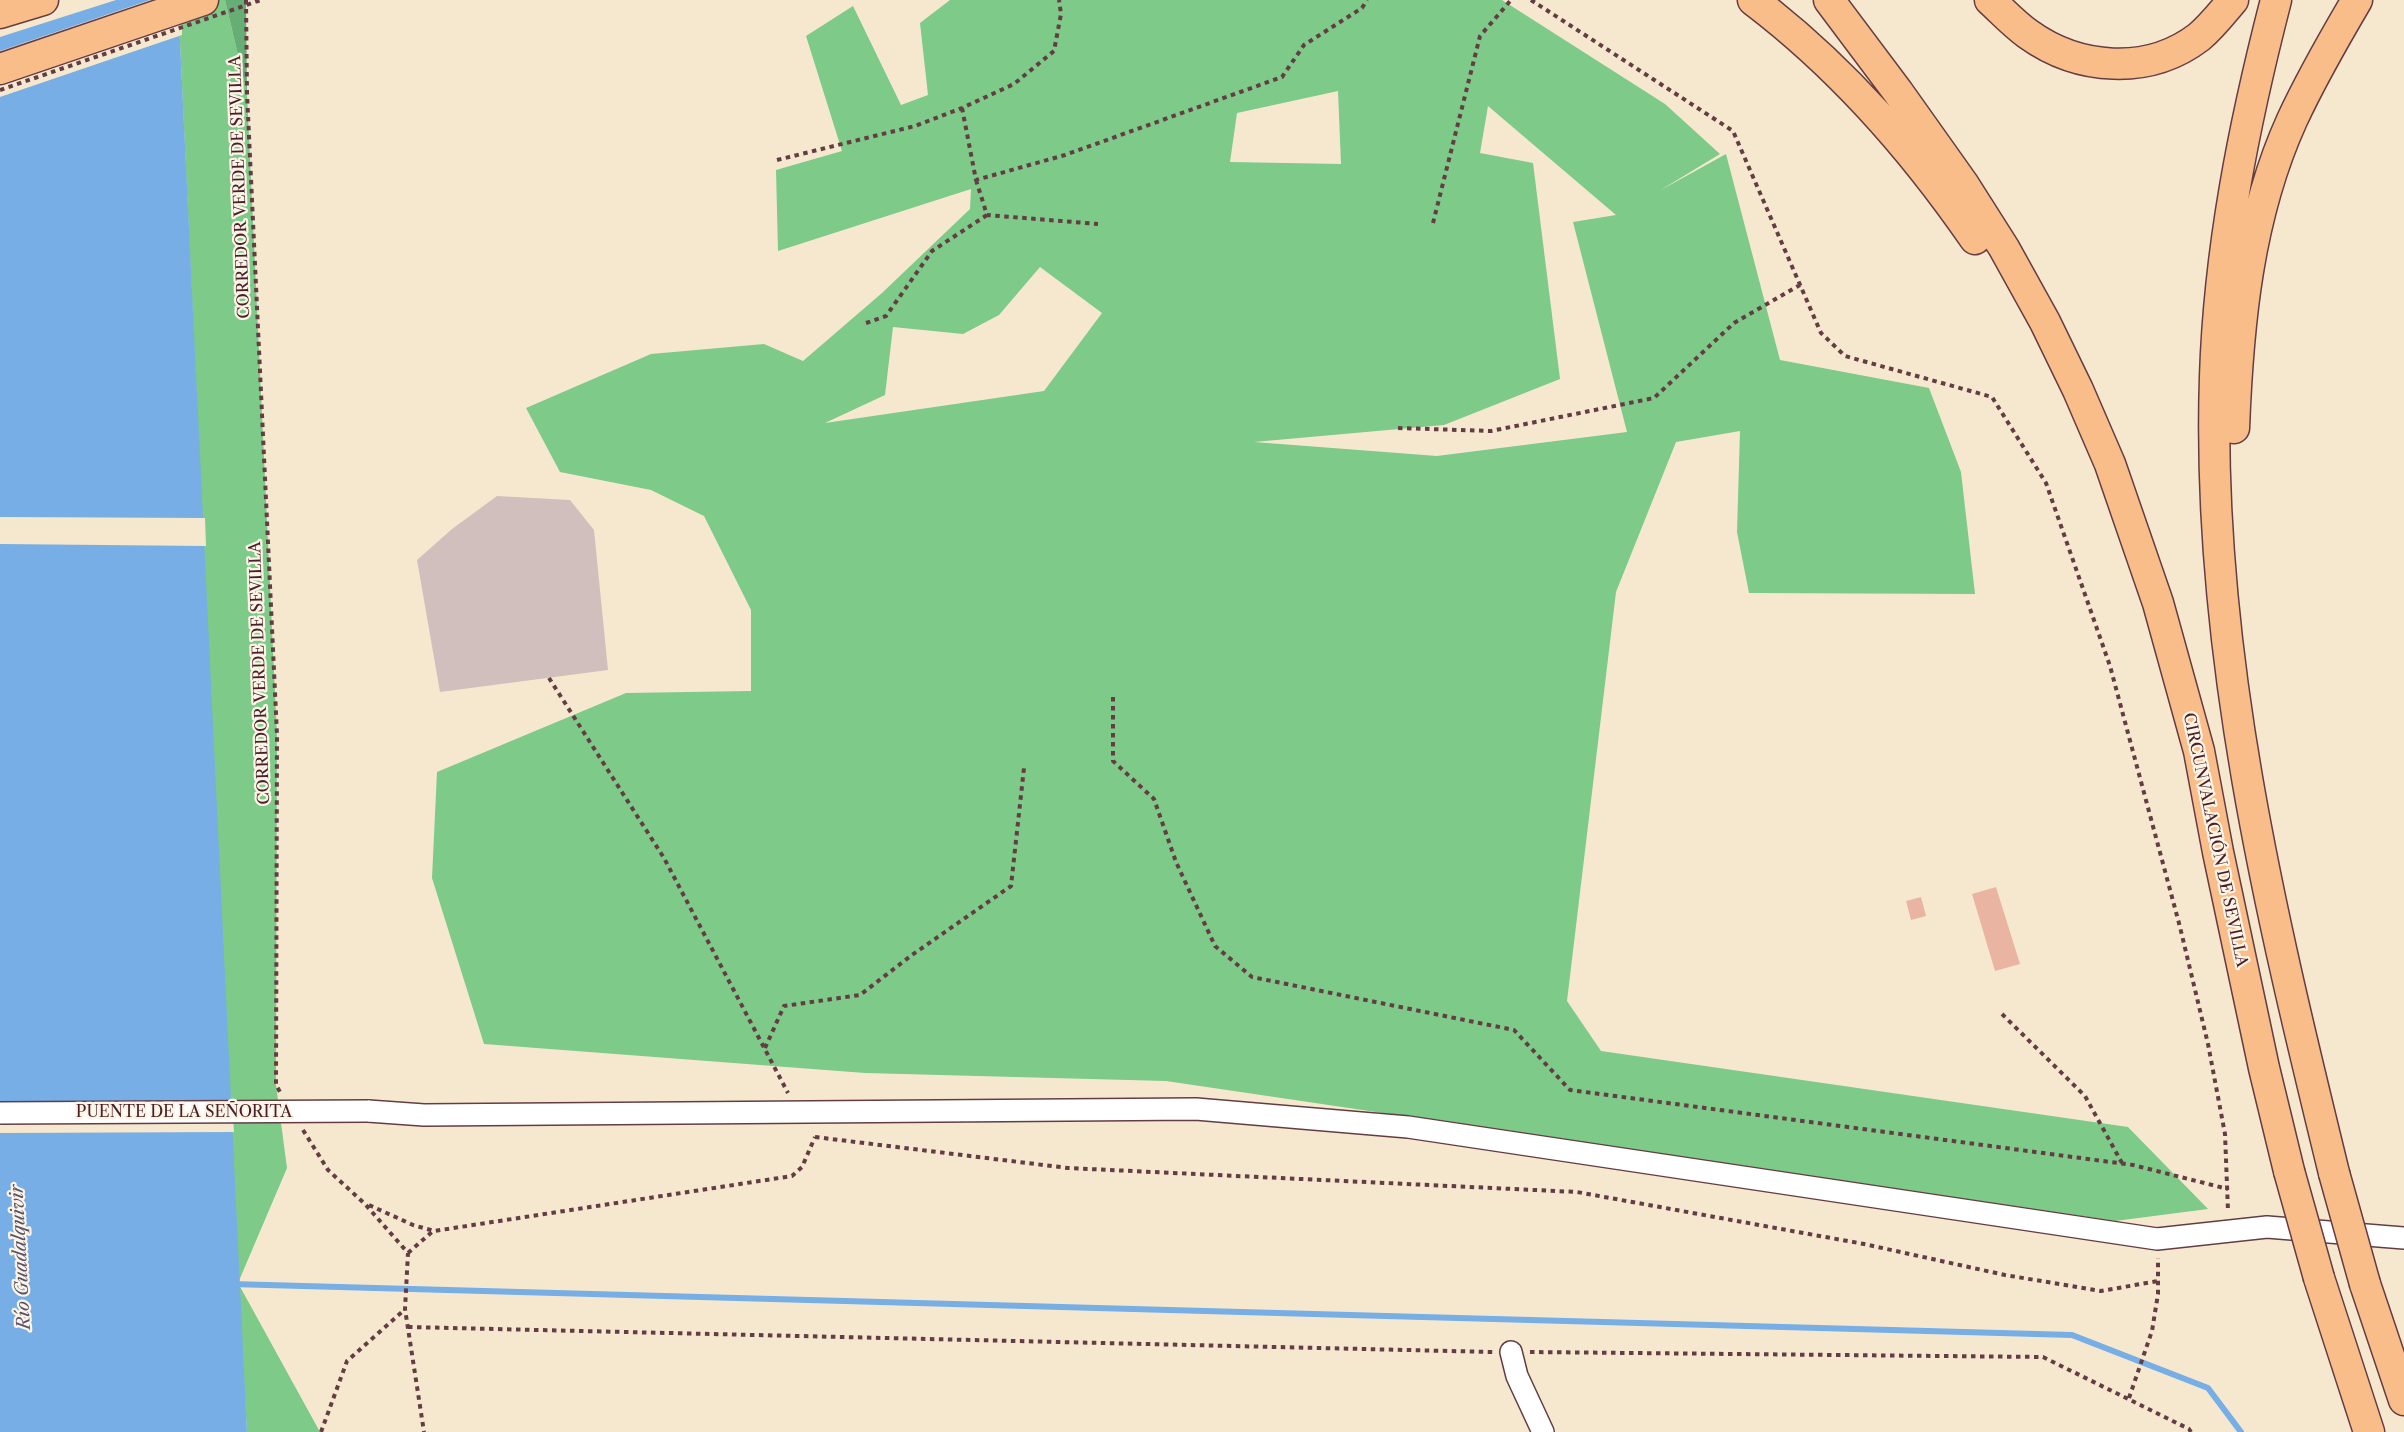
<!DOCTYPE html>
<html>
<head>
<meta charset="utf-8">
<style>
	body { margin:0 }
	canvas { display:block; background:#f5e8cf }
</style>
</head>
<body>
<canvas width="2404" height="1432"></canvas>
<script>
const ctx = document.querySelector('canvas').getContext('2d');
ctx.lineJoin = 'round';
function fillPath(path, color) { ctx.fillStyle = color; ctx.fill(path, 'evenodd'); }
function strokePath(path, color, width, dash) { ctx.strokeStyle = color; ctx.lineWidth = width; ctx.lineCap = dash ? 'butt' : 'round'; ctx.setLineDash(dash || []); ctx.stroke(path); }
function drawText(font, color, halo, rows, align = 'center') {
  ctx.font = font + ' "Libre Caslon Text",serif'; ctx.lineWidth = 4.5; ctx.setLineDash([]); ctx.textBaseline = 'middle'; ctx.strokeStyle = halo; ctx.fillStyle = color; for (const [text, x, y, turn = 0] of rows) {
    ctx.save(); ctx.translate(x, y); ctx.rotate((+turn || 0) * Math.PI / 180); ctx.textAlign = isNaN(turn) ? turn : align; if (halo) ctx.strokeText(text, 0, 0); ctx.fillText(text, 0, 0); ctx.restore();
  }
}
fillPath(new Path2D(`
	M497 496 570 500 594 530 608 670 440 692 417 560 452 529Z`), '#d1bfbd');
fillPath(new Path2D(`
	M178 0H225L247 93 277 735 276 1085 287 1168 238 1283 320 1432H247L238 1283Z
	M950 0H1502L1665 104 1720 154 1659 191 1726 154 1780 360 1929 388 1961 472 1975 594 1749 593 1737 532 1740 431 1676 442 1616 592 1567 1001 1601 1051 2128 1127 2208 1209 2115 1221 1166 1081 865 1073 484 1044 432 878 437 772 626 693 751 691V610L704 516 651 490 560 472 526 408 651 354 764 344 803 361 882 293 970 209 971 189 778 251 776 170 842 151 806 36 853 6 901 105 928 95 920 23ZM1338 91 1341 164 1230 162 1237 113ZM1488 106 1616 215 1573 222 1627 432 1437 456 1254 442 1444 425 1560 379 1533 163 1480 153ZM1040 267 1102 313 1044 391 825 423 885 395 893 327 963 334 999 315Z`), '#7dca89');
fillPath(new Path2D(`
	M225 0H246L247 93Z`), '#66ae75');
fillPath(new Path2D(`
	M0 0H178L247 1432H0Z`), '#76aee5');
fillPath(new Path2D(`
	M0 0H116L0 37Z
	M150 0H181L182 35 0 97V51Z
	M0 517 205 518 206 546 0 544Z
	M232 1101 234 1132 0 1133V1102Z`), '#f5e8cf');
strokePath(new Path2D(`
	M231 1284 2072 1335 2208 1388 2241 1432`), '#76aee5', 6);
fillPath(new Path2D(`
	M1996 887 2020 964 1995 971 1972 894Z
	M1921 897 1926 916 1911 920 1906 901Z`), '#e9b5a2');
const minor = new Path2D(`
	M368 1111 424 1115 1196 1109 1408 1127 2157 1239 2267 1227 2404 1238
	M1511 1352 1517 1376 1543 1432`);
const highway = new Path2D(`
	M1753 0C1840 66 1913 149 1975 239
	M1829 0 1898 92 1964 185 2004 248 2045 322 2078 390 2110 464 2158 603 2199 751 2218 852 2264 1068 2289 1171
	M1990 0C2002 11 2014 24 2028 34 2078 70 2148 76 2199 37 2212 26 2222 13 2233 0
	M2276 0C2244 124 2219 249 2215 377 2206 647 2270 912 2334 1173
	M0 13 43 0
	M0 69 203 0
	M2234 428C2238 324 2248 217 2292 120 2311 79 2334 39 2357 0
	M2319 1278 2369 1432
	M2365 1284 2404 1400`);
strokePath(minor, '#643d44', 24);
strokePath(highway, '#643d44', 33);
strokePath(new Path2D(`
	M246 0 247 93 277 735 276 1085 280 1092
	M1531 0 1733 131 1821 333 1845 356 1992 397 2046 483 2110 666 2180 927 2208 1044 2225 1134 2228 1211
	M962 108 976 180 1065 155 1282 77 1304 45 1362 8 1367 0
	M777 160 915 126 962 108 1014 84 1054 51 1061 14 1059 0
	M976 180 987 215 1098 224
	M1433 223 1480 36 1511 0
	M866 323 886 316 932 251 987 215
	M1398 428 1491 431 1654 398 1734 323 1800 285
	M549 678 664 858 788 1093
	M1113 697V761L1154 799 1176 862 1215 946 1252 977 1514 1030 1570 1090 2133 1165 2228 1189
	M2002 1014 2085 1096 2122 1163
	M765 1048 784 1006 860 995 912 955 1011 886 1024 768
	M303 1130 328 1170 365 1204 408 1253 405 1309 424 1432
	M815 1137 1068 1168 1577 1192 1864 1244 2005 1275 2101 1291 2158 1281
	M369 1205 413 1225 434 1231 792 1176 802 1167 815 1137
	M408 1253 433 1231
	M408 1327 1493 1352
	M1530 1352 2043 1357 2189 1429 2191 1432
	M2129 1398 2152 1331 2158 1294V1258
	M321 1432 347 1361 404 1310`), '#643d44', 4, [4.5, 4.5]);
strokePath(minor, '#fff', 21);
strokePath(highway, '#f8bd89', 30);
const minorBridge = new Path2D(`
	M0 1113 368 1111`);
const highwayBridge = new Path2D(`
	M2289 1171 2319 1278
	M2334 1173 2365 1284`);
strokePath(minorBridge, '#643d44', 24, []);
strokePath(highwayBridge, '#643d44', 33, []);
strokePath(new Path2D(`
	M0 90 261 0`), '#643d44', 4, [4.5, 4.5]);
strokePath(minorBridge, '#fff', 21);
strokePath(highwayBridge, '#f8bd89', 30);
drawText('16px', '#4a1f2b', '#fcf5e5', [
	["CORREDOR VERDE DE SEVILLA",240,187,-92],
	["CORREDOR VERDE DE SEVILLA",260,673,-92],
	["CIRCUNVALACIÓN DE SEVILLA",2215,840,78],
	["PUENTE DE LA SEÑORITA",184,1112]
]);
drawText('italic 18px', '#59516c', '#fcf5e5', [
	["Río Guadalquivir",21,1257,-93]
]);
</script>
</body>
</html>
